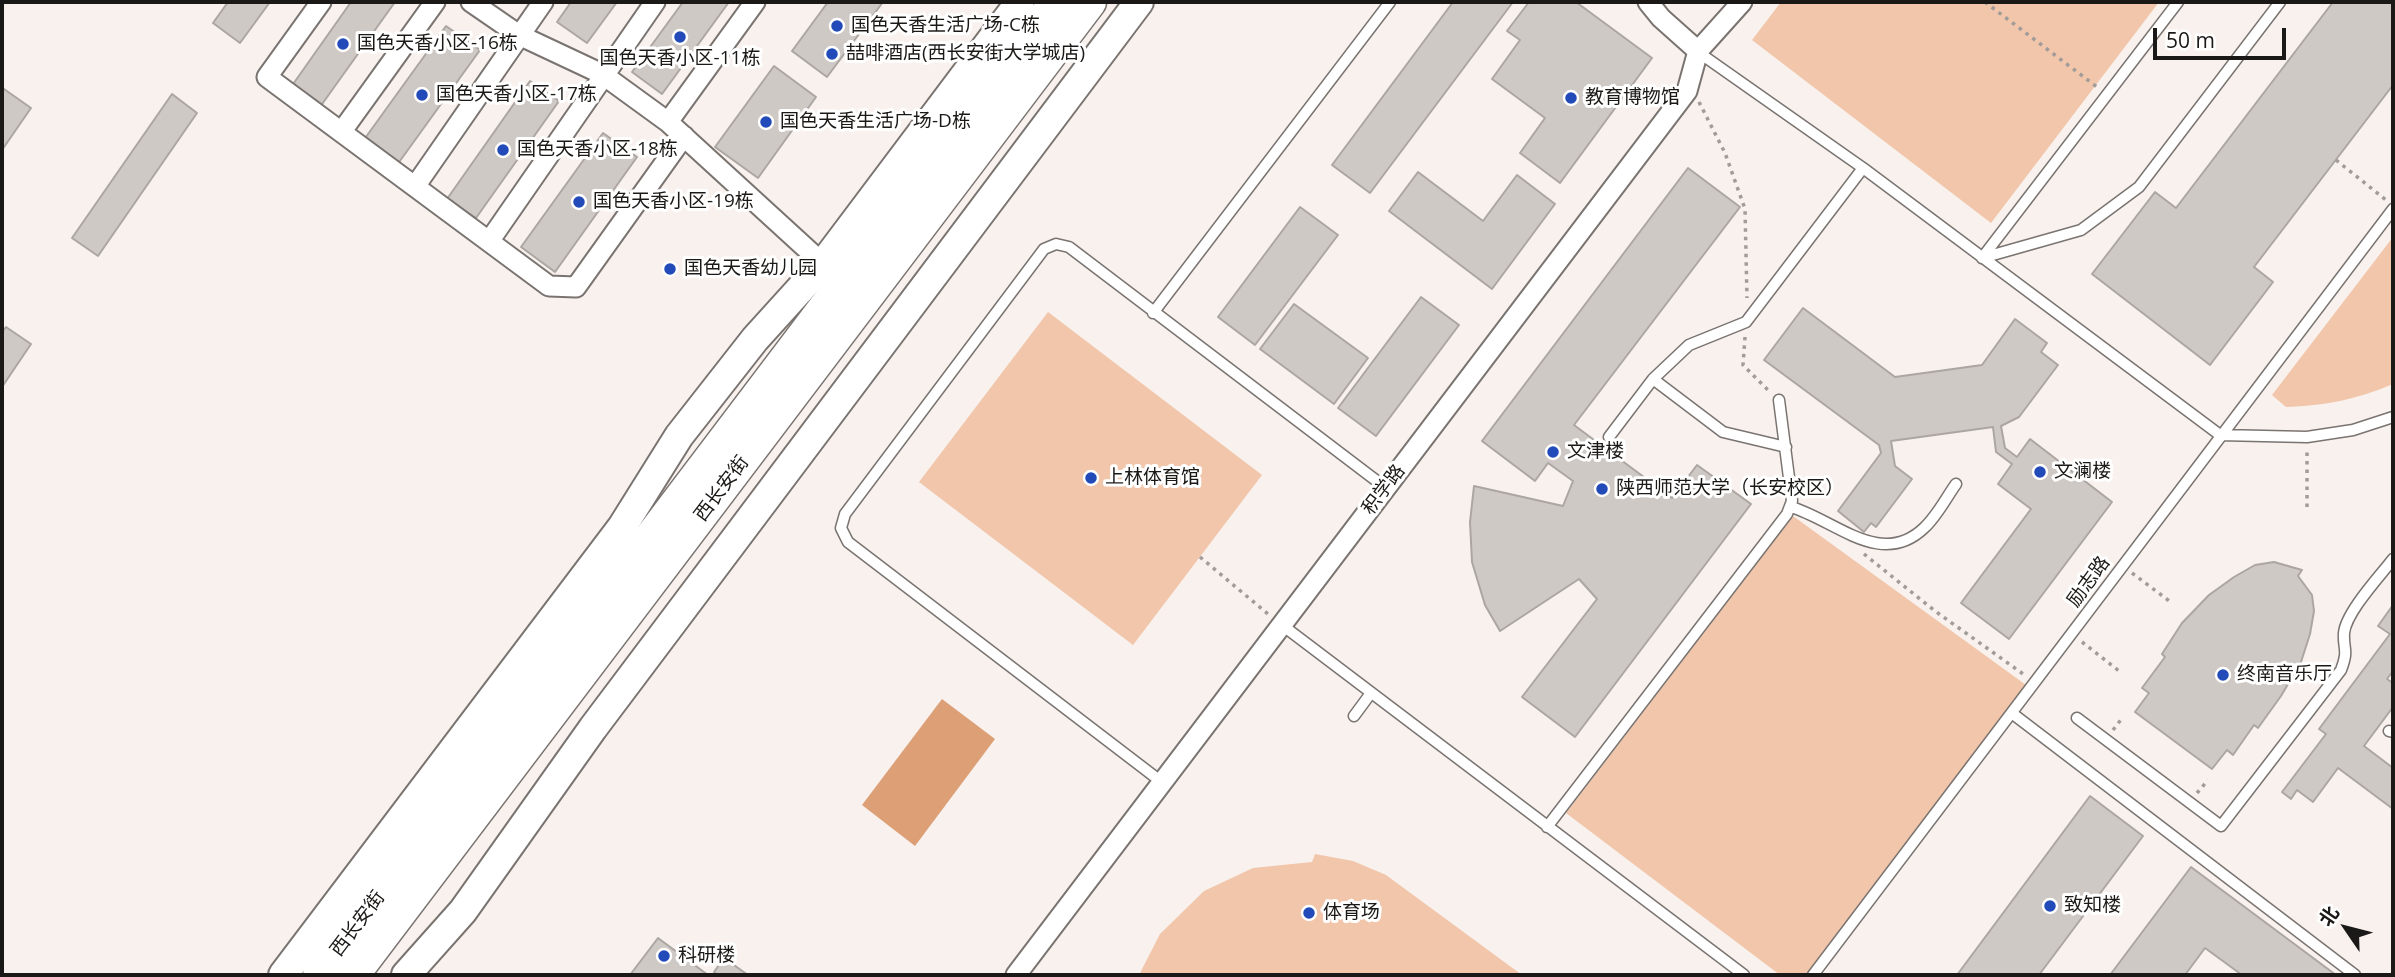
<!DOCTYPE html>
<html>
<head>
<meta charset="utf-8">
<style>
	body { margin:0 }
	#map { position:relative; width:2395px; height:977px; overflow:hidden; background:#f8f1ed; font-family:"Open Sans","Noto Sans SC",sans-serif }
	canvas { display:block }
	.frame { position:absolute; inset:0; border:4px solid #1b1917; pointer-events:none }
	.north { position:absolute; left:2311px; top:893px; width:70px; height:70px; -webkit-text-stroke:5px #fff; paint-order:stroke; rotate:305deg; font-size:19px; font-weight:700; line-height:28px; text-align:center; color:#1b1917 }
	.north::after { content:''; display:block; margin:auto; width:24px; height:32px; background:#1b1917; clip-path:polygon(50% 0,100% 100%,50% 72%,0 100%) }
	.scale { position:absolute; left:2153px; top:28px; width:133px; height:32px; box-sizing:border-box; border:4px solid #1b1917; border-top:0; padding-left:9px; font-size:21px; line-height:24px; white-space:nowrap; color:#1b1917; -webkit-text-stroke:5px #fff; paint-order:stroke }
</style>
</head>
<body>
<div id="map">
<canvas width="2395" height="977"></canvas>
<div class="frame"></div>
<div class="north">北</div>
<div class="scale">50 m</div>
</div>
<script>
const ctx = document.querySelector('canvas').getContext('2d');
ctx.lineJoin = 'round';
function fillPath(path, color) { ctx.fillStyle = color; ctx.fill(path, 'evenodd'); }
function strokePath(path, color, width, dash) { ctx.strokeStyle = color; ctx.lineWidth = width; ctx.lineCap = dash ? 'butt' : 'round'; ctx.setLineDash(dash || []); ctx.stroke(path); }
function drawText(font, color, halo, rows, align = 'center') {
  ctx.font = font + ' "Open Sans","Noto Sans SC",sans-serif'; ctx.lineWidth = 6; ctx.setLineDash([]); ctx.textBaseline = 'middle'; ctx.strokeStyle = halo; ctx.fillStyle = color; for (const [text, x, y, turn = 0] of rows) {
    ctx.save(); ctx.translate(x, y); ctx.rotate((+turn || 0) * Math.PI / 180); ctx.textAlign = isNaN(turn) ? turn : align; if (halo) ctx.strokeText(text, 0, 0); ctx.fillText(text, 0, 0); ctx.restore();
  }
}
fillPath(new Path2D(`
	M1781 2H2159L1991 223 1752 40Z
	M2393 237V384C2358 399 2325 406 2286 407L2272 395Z
	M1048 312 1262 475 1133 645 919 482Z
	M1793 516 2026 685 1808 975H1780L1566 813Z
	M1315 854 1353 861 1386 875 1522 975H1139L1160 934 1204 891 1253 868 1312 862Z`), '#f2c6aa');
fillPath(new Path2D(`
	M942 699 995 739 915 846 862 805Z`), '#dc9f76');
const building = new Path2D(`
	M228 2H270L240 43 213 23Z
	M351 2H395L320 107 291 87Z
	M571 2H617L587 43 557 22Z
	M683 2H729L662 94 632 72Z
	M828 2H883L827 77 792 51Z
	M1453 2H1513L1370 193 1332 165Z
	M1529 2H1576L1652 58 1560 183 1520 153 1545 118 1492 79 1520 40 1507 31Z
	M2333 2H2393V85L2254 267 2273 282 2210 365 2092 274 2155 192 2176 208Z
	M446 26 480 50 397 165 363 141Z
	M774 66 816 97 758 178 715 147Z
	M530 81 559 101 476 218 447 199Z
	M4 89 31 108 2 150V93Z
	M172 94 197 113 98 256 72 238Z
	M603 133 637 157 555 272 521 247Z
	M1688 168 1740 207 1574 425 1672 498 1697 465 1751 504 1575 737 1522 697 1597 599 1579 579 1500 631 1485 605 1472 562 1470 522 1474 486 1563 506 1573 481 1548 463 1535 481 1482 441Z
	M1418 172 1483 221 1517 175 1555 204 1492 289 1389 211Z
	M1300 207 1338 235 1255 345 1218 317Z
	M1421 297 1459 325 1376 436 1338 408Z
	M1294 304 1368 358 1334 404 1260 349Z
	M1803 308 1895 377 1982 365 2015 319 2047 343 2041 352 2058 365 2019 417 2001 426 2005 448 2017 457 2030 439 2112 502 2009 639 1961 603 2031 509 1998 484 2012 464 1996 452 1993 427 1891 441 1895 466 1912 479 1876 527 1871 523 1864 532 1838 511 1881 453 1879 445 1764 360Z
	M6 327 31 344 2 387V332Z
	M2274 562 2302 570 2298 576 2312 595 2314 611 2310 634 2301 662 2281 696 2258 728 2254 725 2233 755 2227 750 2212 769 2135 712 2149 693 2142 688 2165 657 2162 654 2182 623 2209 595 2234 577 2255 565Z
	M2393 605V671L2387 679 2393 683V707L2364 746 2393 768V809L2338 768 2313 802 2297 790 2291 799 2282 792 2326 734 2319 729 2390 634 2378 626Z
	M2090 796 2143 836 2039 975H1957Z
	M2191 867 2336 975H2242L2205 948 2185 975H2110Z
	M658 938 708 975H630Z
	M724 958 748 975H718L714 972Z`);
fillPath(building, '#cfc9c5');
strokePath(building, '#aca6a3', 2);
const lane = new Path2D(`
	M1698 52 1863 168 2220 435 2307 437 2353 430 2393 417
	M1982 258 2081 230 2139 187 2280 2
	M1982 258 2178 2
	M1153 313 1390 2
	M1653 379 1723 432 1786 447
	M1609 437 1653 379 1689 345 1746 322 1863 168
	M1791 507C1835 520 1881 569 1924 528 1937 516 1946 498 1956 484
	M1282 625 1744 975
	M2013 714 2355 975
	M1354 716 1371 693
	M2077 718 2221 826 2341 670C2349 649 2343 650 2344 633 2346 612 2380 576 2393 559
	M2389 731 2393 732
	M1163 783 848 542 841 528 845 514 1044 249 1056 244 1069 247 1386 488
	M1547 827 1787 514 1792 501 1779 400
	M1813 975 2393 209`);
const street = new Path2D(`
	M321 2 267 77 549 286 576 287 684 136
	M471 2 519 35 602 74 668 122 832 272
	M1648 2 1661 18 1698 51
	M668 122 755 2
	M342 131 435 2
	M416 185 543 2
	M490 240 655 2
	M1016 975 1687 91 1698 51 1742 2`);
const secondary = new Path2D(`
	M283 975 622 527 679 436 755 339 823 264 1020 2
	M406 975 463 911 593 728 1139 2`);
const primary = new Path2D(`
	M319 975 1056 2
	M353 975 1090 2`);
strokePath(lane, '#7a7471', 13);
strokePath(street, '#7a7471', 23);
strokePath(secondary, '#7a7471', 32);
strokePath(primary, '#7a7471', 35);
strokePath(new Path2D(`
	M1985 2 2097 87
	M1699 102 1725 153 1745 209 1747 298
	M2336 160 2386 200
	M1745 337 1743 365 1769 391
	M2307 507V449
	M1864 554 1935 611 2026 676
	M1200 557 1268 614
	M2132 573 2172 603
	M2082 642 2119 671
	M2113 730 2123 717
	M2197 793 2208 780`), '#a19c99', 3.5, [3.5, 5]);
strokePath(lane, '#fff', 10);
strokePath(street, '#fff', 19);
strokePath(secondary, '#fff', 28);
strokePath(primary, '#fff', 32);
for (const [x, y, r, color] of [
	[837,26,7,"#224ab9"],
	[680,37,7,"#224ab9"],
	[343,44,7,"#224ab9"],
	[832,54,7,"#224ab9"],
	[422,95,7,"#224ab9"],
	[1571,98,7,"#224ab9"],
	[766,122,7,"#224ab9"],
	[503,150,7,"#224ab9"],
	[579,202,7,"#224ab9"],
	[670,269,7,"#224ab9"],
	[1553,452,7,"#224ab9"],
	[2040,472,7,"#224ab9"],
	[1091,478,7,"#224ab9"],
	[1602,489,7,"#224ab9"],
	[2223,675,7,"#224ab9"],
	[2050,906,7,"#224ab9"],
	[1309,913,7,"#224ab9"],
	[664,956,7,"#224ab9"]
]) { const dot = new Path2D(); dot.arc(x, y, r, 0, 2 * Math.PI); ctx.fillStyle = color; ctx.fill(dot); strokePath(dot, '#fff', 2.5); }
drawText('19px', '#1b1917', '#fff', [
	["国色天香生活广场-C栋",851,26],
	["国色天香小区-16栋",357,44],
	["喆啡酒店(西长安街大学城店)",846,54],
	["国色天香小区-11栋",680,59,"center"],
	["国色天香小区-17栋",436,95],
	["教育博物馆",1585,98],
	["国色天香生活广场-D栋",780,122],
	["国色天香小区-18栋",517,150],
	["国色天香小区-19栋",593,202],
	["国色天香幼儿园",684,269],
	["文津楼",1567,452],
	["文澜楼",2054,472],
	["上林体育馆",1105,478],
	["陕西师范大学（长安校区）",1616,489],
	["终南音乐厅",2237,675],
	["致知楼",2064,906],
	["体育场",1323,913],
	["科研楼",678,956]
], 'left');
drawText('19px', '#1b1917', '#fff', [
	["西长安街",722,489,-53],
	["积学路",1384,490,-53],
	["励志路",2089,582,-54],
	["西长安街",358,924,-53]
]);
</script>
</body>
</html>
